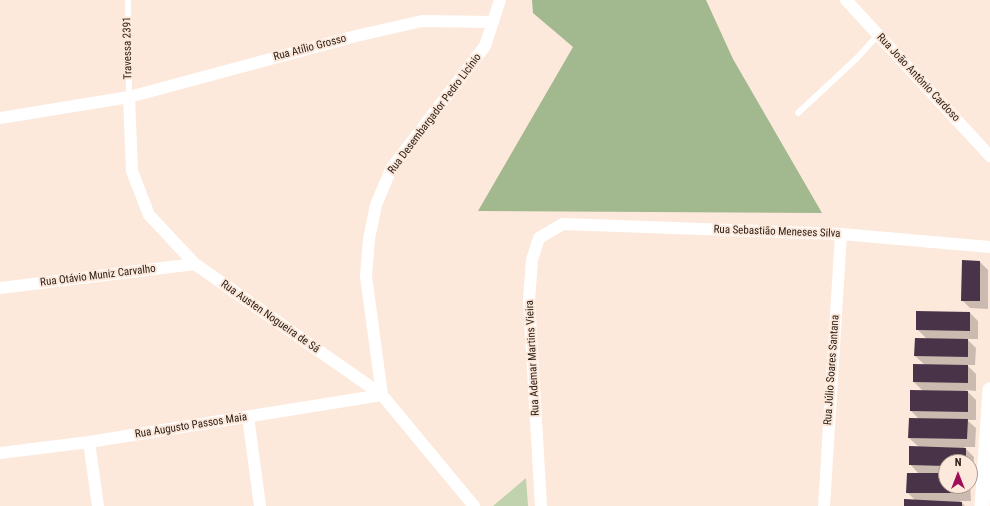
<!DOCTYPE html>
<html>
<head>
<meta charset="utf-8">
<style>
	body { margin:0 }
	#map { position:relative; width:990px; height:506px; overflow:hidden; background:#fde9db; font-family:"Roboto Condensed",sans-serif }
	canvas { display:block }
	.north { position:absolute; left:938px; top:454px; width:40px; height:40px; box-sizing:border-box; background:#fde9db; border:1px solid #aa998d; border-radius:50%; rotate:0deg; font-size:11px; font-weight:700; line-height:16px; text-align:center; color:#2d2118 }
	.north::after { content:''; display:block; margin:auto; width:14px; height:18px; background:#9e0e59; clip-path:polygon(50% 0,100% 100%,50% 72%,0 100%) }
</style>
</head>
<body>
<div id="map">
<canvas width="990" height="506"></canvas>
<div class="north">N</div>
</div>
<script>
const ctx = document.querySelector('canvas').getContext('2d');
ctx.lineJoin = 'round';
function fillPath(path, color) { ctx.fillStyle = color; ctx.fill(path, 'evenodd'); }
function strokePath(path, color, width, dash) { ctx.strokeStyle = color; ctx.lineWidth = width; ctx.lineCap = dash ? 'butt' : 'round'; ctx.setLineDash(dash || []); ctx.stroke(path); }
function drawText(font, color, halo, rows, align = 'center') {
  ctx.font = font + ' "Roboto Condensed",sans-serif'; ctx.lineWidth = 4; ctx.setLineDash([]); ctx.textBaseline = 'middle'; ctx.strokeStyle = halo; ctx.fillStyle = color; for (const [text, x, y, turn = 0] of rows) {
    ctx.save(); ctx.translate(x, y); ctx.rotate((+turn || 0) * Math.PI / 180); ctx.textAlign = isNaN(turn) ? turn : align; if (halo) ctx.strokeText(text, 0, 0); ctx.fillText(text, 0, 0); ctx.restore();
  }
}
fillPath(new Path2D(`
	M526 478 528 506H493Z`), '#c0d3ae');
fillPath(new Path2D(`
	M532 0H706L733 59 822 213 478 211 573 47 533 13Z`), '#a2b88e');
fillPath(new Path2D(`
	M980 262 988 270V309L970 308 962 300Z
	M970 313 978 321V339H967L976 348 975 365H967L976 374V391L966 390 976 400V420H967L976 428 975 447H964L974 457 973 474H970V462H946V486H970V482L971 501H960L965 506H905L916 501 907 492 919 474 910 464 919 447 909 438 919 419 911 411 923 391 914 382 925 365 915 356 927 339 917 329Z`), '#0003');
fillPath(new Path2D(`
	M962 260 980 261V301H961Z
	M916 311 970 312V331L916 330Z
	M915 338 968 339V357L914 356Z
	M913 364 968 365V383L913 382Z
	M910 390 968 391V412L910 411Z
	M909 418 968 419 967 439 908 438Z
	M909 446 966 448V462H946V466L909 465Z
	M907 473H946V486H963V493H906Z
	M904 499 962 502V506H904Z`), '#493349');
strokePath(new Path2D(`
	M128 0 129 97
	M798 113 856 59 878 35`), '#fff', 6);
strokePath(new Path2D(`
	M846 0 990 156
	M129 97 132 171 149 215 195 264 382 395 474 506
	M0 118 129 97 356 36 422 21 493 22
	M0 288 195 264
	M248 417 260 506
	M89 442 98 506
	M0 453 89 442 382 395 366 276 369 239 376 205 391 169 485 46 500 0
	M541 506 529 301 532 260 539 238 563 224 841 234 990 247
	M824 506 841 234`), '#fff', 12);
strokePath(new Path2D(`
	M982 506 990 390`), '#fff', 15);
drawText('11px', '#2d2118', '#fde9db', [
	["Travessa 2391",128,48,-91],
	["Rua Atílio Grosso",310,48,-15],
	["Rua João Antônio Cardoso",918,78,47],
	["Rua Desembargador Pedro Licínio",435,114,-53],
	["Rua Sebastião Meneses Silva",777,232,2],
	["Rua Otávio Muniz Carvalho",98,276,-7],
	["Rua Austen Nogueira de Sá",270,317,35],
	["Rua Ademar Martins Vieira",533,358,-93],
	["Rua Júlio Soares Santana",832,370,-86],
	["Rua Augusto Passos Maia",191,426,-9]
]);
</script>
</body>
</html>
